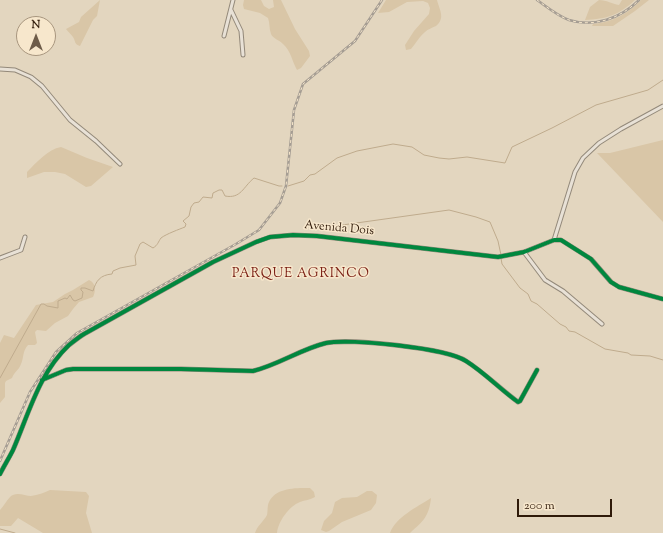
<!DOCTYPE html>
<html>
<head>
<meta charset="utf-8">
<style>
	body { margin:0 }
	#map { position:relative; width:663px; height:533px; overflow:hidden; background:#e3d6bf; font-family:"Sorts Mill Goudy",serif }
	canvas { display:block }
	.north { position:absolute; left:16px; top:16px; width:40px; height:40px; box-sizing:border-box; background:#f7e7cc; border:1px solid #a7957e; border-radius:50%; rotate:0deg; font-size:11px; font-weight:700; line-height:16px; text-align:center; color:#2f1a09 }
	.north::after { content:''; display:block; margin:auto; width:14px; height:18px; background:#6e5c49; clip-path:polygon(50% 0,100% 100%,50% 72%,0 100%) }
	.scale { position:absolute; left:517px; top:499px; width:95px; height:18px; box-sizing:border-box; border:2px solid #2f1a09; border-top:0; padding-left:5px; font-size:12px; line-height:14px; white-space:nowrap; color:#2f1a09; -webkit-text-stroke:3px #f7e7cc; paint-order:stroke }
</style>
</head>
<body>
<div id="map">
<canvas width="663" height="533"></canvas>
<div class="north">N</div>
<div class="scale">200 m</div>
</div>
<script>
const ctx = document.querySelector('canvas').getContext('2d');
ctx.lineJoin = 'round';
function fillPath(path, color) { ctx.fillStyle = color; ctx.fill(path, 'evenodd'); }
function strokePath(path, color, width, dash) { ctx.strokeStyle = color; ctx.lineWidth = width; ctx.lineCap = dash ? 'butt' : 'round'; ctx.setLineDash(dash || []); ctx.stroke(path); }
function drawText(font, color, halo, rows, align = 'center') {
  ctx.font = font + ' "Sorts Mill Goudy",serif'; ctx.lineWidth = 3; ctx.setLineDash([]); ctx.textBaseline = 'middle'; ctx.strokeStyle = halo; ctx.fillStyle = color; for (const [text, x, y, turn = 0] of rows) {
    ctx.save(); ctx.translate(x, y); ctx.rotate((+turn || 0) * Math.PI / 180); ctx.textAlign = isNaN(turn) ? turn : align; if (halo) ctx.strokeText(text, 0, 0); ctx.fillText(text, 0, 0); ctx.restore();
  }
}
fillPath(new Path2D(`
	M100 0 97 16 93 20 80 46C74 44 76 42 73 37 71 34 68 32 66 29L79 22 81 17Z
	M244 0H261L264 6 269 9 274 7 273 0H281L295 29 309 51 310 56 301 68 297 70C292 61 291 51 283 44 280 40 273 39 271 34 269 29 270 23 268 18L260 13 244 9 243 5Z
	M386 0H437C439 9 446 18 436 26 432 28 428 29 425 32 420 36 416 43 411 49L406 50 405 45 414 31 429 14 430 8 428 3 423 1 407 2 389 12 378 13Z
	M599 0C607 0 612 4 619 5L622 0H635C619 15 607 19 585 20L590 7Z
	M641 0H649L635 11 613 26H592L593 24C613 22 627 14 641 0Z
	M663 140V222L597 153H610Z
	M61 147 87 158 113 167 91 186 86 187 65 174 55 172H44L27 178V172C36 163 48 149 61 147Z
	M89 280C96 283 96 291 93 297L79 302 73 309 68 316 55 323 46 331 37 330 35 332 37 343 35 345H28C22 352 24 358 21 364 19 370 14 372 12 378L6 381 5 383V397L0 403V343L4 335 14 338 36 305 53 302 65 294 73 290Z
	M305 488H310L314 492 315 497C310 500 305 500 300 502 289 506 278 522 277 533H255C257 526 264 521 267 515 268 511 267 506 269 502 275 489 292 488 305 488Z
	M50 490 86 492 89 496 86 513 92 533H43L18 518 11 526H0V510C4 506 6 501 10 497 16 491 25 496 31 496 38 495 44 493 50 490Z
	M367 491H372L377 495 376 503 371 510 342 522 329 531 326 532 321 530 324 521 332 513 335 502 342 498 357 497Z
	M431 498C429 517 423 521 410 533H390C396 517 417 507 431 498Z`), '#d9c6a7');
strokePath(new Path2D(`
	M288 186 304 181 310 175 315 174 337 158 357 151 393 144 412 147 424 155 439 158 449 159 467 157 505 163 512 147 552 128 596 105 648 90 663 80
	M335 226 449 210 476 217 490 222 498 241 501 255
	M501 258 502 264 520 288 528 294 531 301 537 304 560 324 566 327 569 331 575 332 605 349 628 353 631 355 650 356 663 360
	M0 378 41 304H44L47 306 58 308V301L65 298 67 299 70 295 73 300 75 301 82 298 83 292 81 290V288H85L93 291C96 281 100 275 112 274L113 271 120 268 136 265 135 256 140 244 143 242 153 248C158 245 158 242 161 238 166 234 180 229 185 227L186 224 183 221 189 216 191 207 194 203 199 202 203 197 212 198 213 193 219 190H222L225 196C241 199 243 187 254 178L279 186H282
	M0 529 15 533`), '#bfab8d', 1);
const minor = new Path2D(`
	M231 10 241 31 243 55
	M224 36 233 0
	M0 69 15 70 31 77 42 86 70 120 96 141 120 164
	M554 240 575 172 583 158 599 143 621 129 663 106
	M524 252 545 280 563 291 602 324
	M0 258 21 250 25 237
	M42 380 66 370 73 369H181L253 371C278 365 301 349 326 343 349 338 446 348 466 361 485 373 500 389 518 402L520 401 537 370
	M0 474C4 466 9 458 13 450 29 413 39 373 69 345 74 341 79 337 84 334L213 262 256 242 270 237 293 235 317 236 498 257 524 252 554 240H561L591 259 611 282 619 287 663 299`);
strokePath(minor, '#93897a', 5);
strokePath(minor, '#e8e1d6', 3);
const rail = new Path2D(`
	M537 0C547 7 558 16 569 20 594 28 621 18 639 0
	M0 461 30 392 56 352 77 333 236 244 259 230 280 203 286 186 294 110 303 84 355 41 382 0`);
strokePath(rail, '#a59d93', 2.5);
strokePath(rail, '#f7e7cc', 1, [3]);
strokePath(new Path2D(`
	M42 380 66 370 73 369H181L253 371C278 365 301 349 326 343 349 338 446 348 466 361 485 373 500 389 518 402L520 401 537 370
	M0 474C4 466 9 458 13 450 29 413 39 373 69 345 74 341 79 337 84 334L213 262 256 242 270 237 293 235 317 236 498 257 524 252 554 240H561L591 259 611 282 619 287 663 299`), '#00873e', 4);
drawText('12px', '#2f1a09', '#f7e7cc', [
	["Avenida Dois",339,229,5]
]);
ctx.letterSpacing = '1px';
drawText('13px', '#7a1f14', '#f7e7cc', [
	["PARQUE AGRINCO",301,275]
]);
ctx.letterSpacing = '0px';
</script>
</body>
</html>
